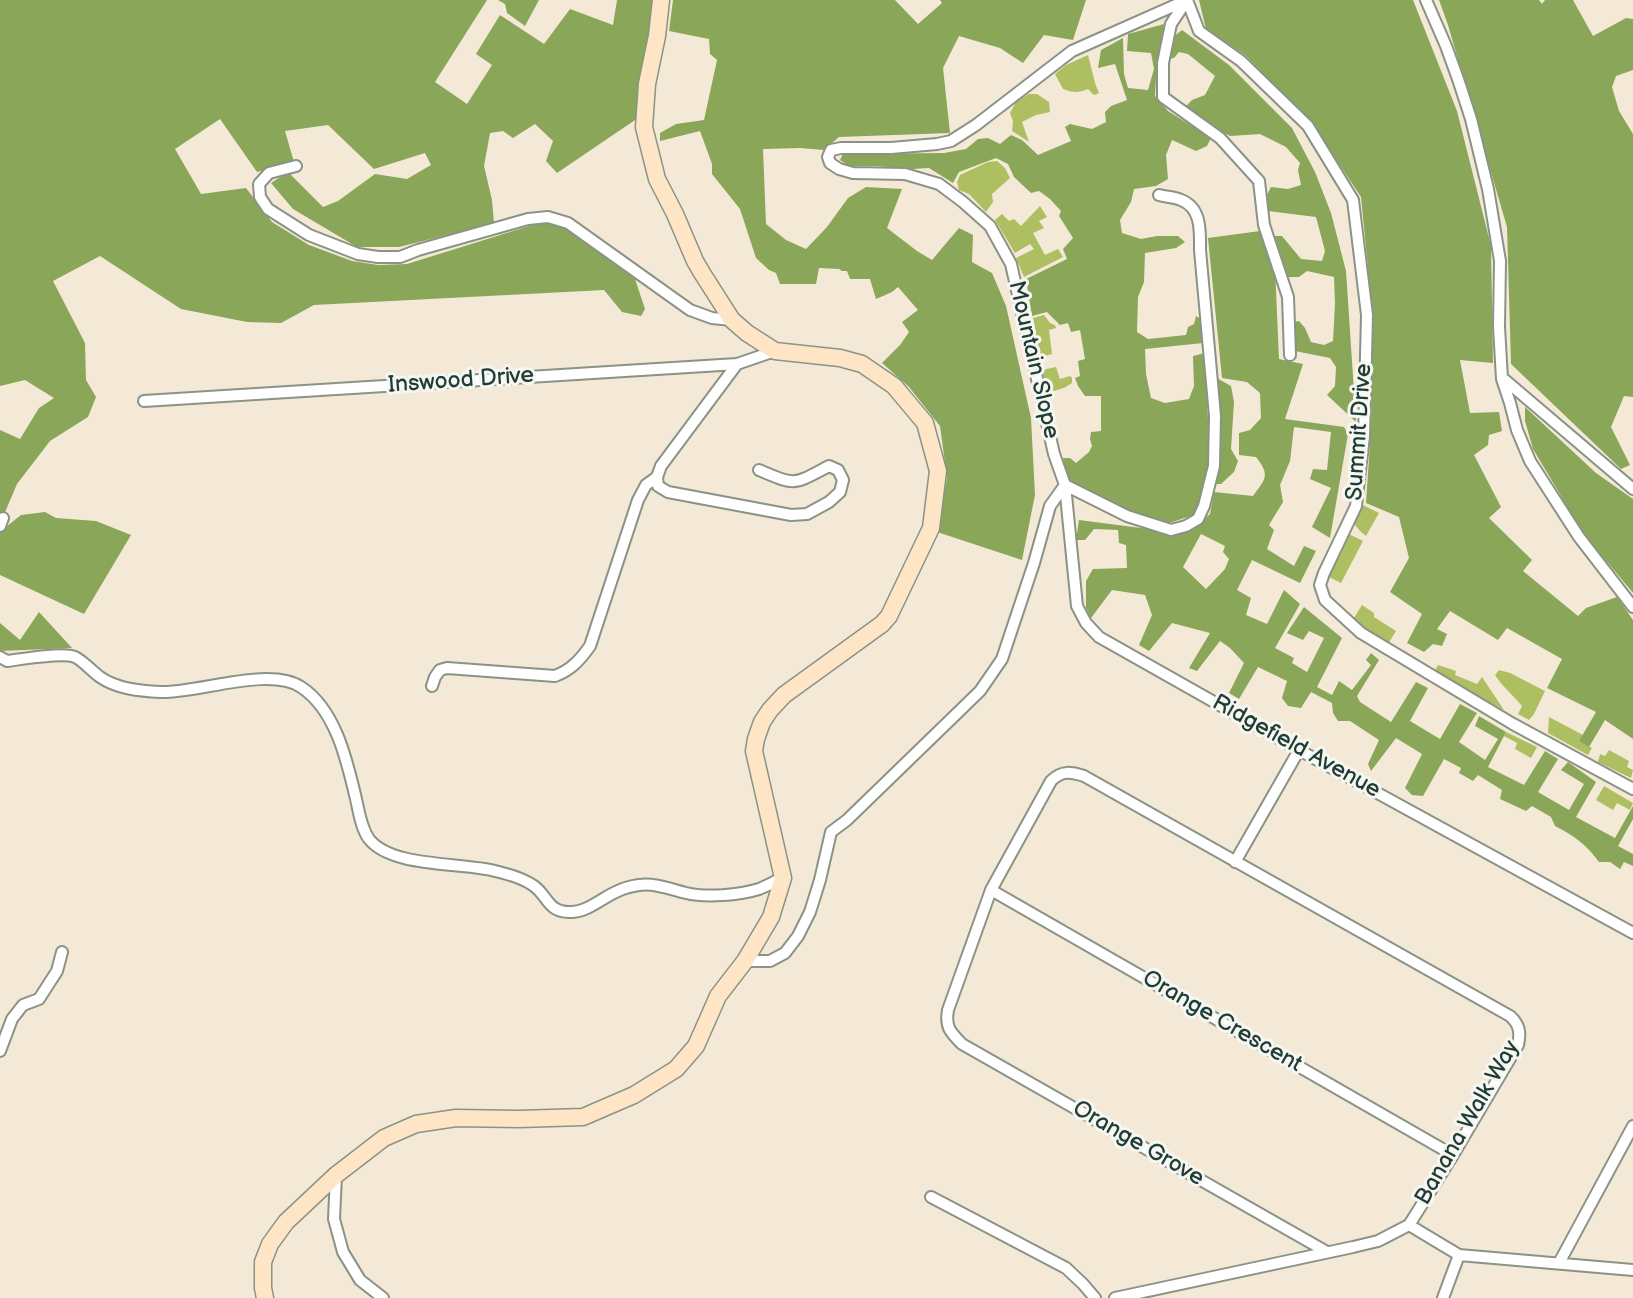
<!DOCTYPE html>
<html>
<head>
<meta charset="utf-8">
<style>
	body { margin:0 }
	canvas { display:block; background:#f4e9d7 }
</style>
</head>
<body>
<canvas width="1633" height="1298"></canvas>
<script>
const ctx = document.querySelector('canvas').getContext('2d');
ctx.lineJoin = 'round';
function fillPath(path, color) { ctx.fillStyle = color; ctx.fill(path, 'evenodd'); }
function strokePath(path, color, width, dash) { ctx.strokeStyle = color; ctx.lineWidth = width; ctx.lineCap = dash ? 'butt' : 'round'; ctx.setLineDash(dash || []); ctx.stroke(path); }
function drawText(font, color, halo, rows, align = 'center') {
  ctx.font = font + ' "Balsamiq Sans",sans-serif'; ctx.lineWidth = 6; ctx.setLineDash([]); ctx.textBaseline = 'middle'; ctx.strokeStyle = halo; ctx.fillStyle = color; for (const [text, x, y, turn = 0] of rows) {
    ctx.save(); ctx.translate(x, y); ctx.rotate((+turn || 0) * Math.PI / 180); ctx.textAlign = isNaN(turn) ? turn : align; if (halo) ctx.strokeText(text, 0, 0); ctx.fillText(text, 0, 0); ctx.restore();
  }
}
fillPath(new Path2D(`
	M1088 55 1095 83 1099 93 1094 95 1088 89C1078 93 1073 93 1063 89L1055 74 1066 65Z
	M1029 94H1037L1049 102 1050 112 1036 115 1022 122 1029 142 1012 131 1013 121 1010 113 1016 102Z
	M997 161 1005 168 1010 178 992 194 993 202 986 212 969 194 959 190 957 182 960 175 988 162Z
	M1040 206 1047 217 1039 221 1044 228 1033 233 1045 255 1058 249 1063 257 1024 277 1016 258 1034 249 1030 244 1015 253 995 220 1002 214 1009 221 1014 219 1021 226Z
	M1044 315 1050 323 1055 325 1056 328 1049 330 1052 354 1040 357 1033 318Z
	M1056 367 1060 379 1070 376 1072 378V383L1064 388 1050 392 1048 395 1042 370Z
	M1361 504 1379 513 1366 536 1361 532 1354 524Z
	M1347 533 1363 541 1341 583 1325 575Z
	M1362 605 1374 613V617L1396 631 1388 644 1352 621Z
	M1438 665 1456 671 1455 675 1477 684 1482 677 1504 710 1434 672Z
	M1499 670 1510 673 1545 691 1534 714 1529 720 1518 714 1522 706C1514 696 1500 684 1495 675Z
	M1549 717 1583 735 1579 741 1592 748 1588 755 1548 733Z
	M1506 732 1537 747 1531 758 1515 749 1517 743 1504 736Z
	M1609 750 1629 761 1627 767 1633 770 1631 778 1598 762 1600 754 1605 756Z
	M1604 786 1633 803 1630 810 1617 803 1613 810 1596 800Z`), '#aebf62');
fillPath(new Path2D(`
	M0 0H487L435 82 467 104 492 65 476 54 500 15 544 44 570 9 613 25 617 0H653L638 118 557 173 546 161 553 141 535 124 513 138 503 131 490 133 484 166 492 200 494 223 399 247H357L293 209 271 183 280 177 290 174 323 207 338 201 375 174 407 179 431 165 425 153 374 169 328 125 285 131 294 162 257 172 220 119 175 149 201 194 246 188 272 222 309 245 352 261 378 265 407 264 529 226 549 222 568 228 634 276 645 309 641 316 622 312 604 290 314 305 281 323 247 322 181 309 100 256 53 281 85 343 86 380 96 397 88 417 50 441 17 484 0 524V430L20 439 39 408 54 398 25 380 0 386Z
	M498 0H539L525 26 507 13 505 4Z
	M673 0H895L918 24 942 3 940 0H1086L1073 40 1044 35 1023 63 1000 48 959 36 943 68 950 133 839 137 824 150 800 148 763 149 766 224 786 240 806 249 827 227 848 198 866 187 902 189 887 228 917 251 932 260 959 228 973 235 972 262 992 273 1006 306 1031 418 1035 495 1022 560 937 532 947 478 940 426 909 387 882 363 900 345 909 332 902 322 918 310 898 287 892 292 876 299 870 279H850L847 271H842L839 269 819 268 816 284H780L776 273 769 270 756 258 740 209 712 174V164L700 131 660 141V133L676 124 704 120 717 60 710 54 709 39 669 31Z
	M1199 0H1413L1457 111 1491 246 1493 363 1460 360 1470 413 1499 412 1502 431 1489 435 1488 445 1474 455 1501 507 1489 518 1532 560 1523 571 1578 616 1586 608 1617 597 1633 620V739L1605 720 1589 747 1579 741 1596 712 1547 688 1562 659 1507 628 1498 640 1450 611 1437 629 1447 634 1442 646 1433 644 1424 652 1407 643 1422 614 1390 592 1409 558 1399 517 1366 503 1371 428 1373 317 1361 197 1312 123 1245 55 1206 29Z
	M1439 0H1539L1542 4 1545 0H1573L1593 36 1626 18 1633 19V70L1616 76 1612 87 1619 111 1633 134V397L1624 396 1611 427 1630 465 1621 469 1511 364 1507 227 1448 25Z
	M1164 24 1157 62 1155 96 1168 111 1211 138 1207 146 1196 151 1172 140 1166 155 1168 179 1156 186 1134 189 1131 202 1120 220 1122 233 1141 239 1157 236H1178L1185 242 1176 248 1145 253 1144 282 1138 297 1137 332 1148 339 1186 335 1188 327 1194 324 1196 316 1202 320 1203 343 1145 349 1146 374 1151 398 1165 403 1189 399 1194 386 1193 356 1205 353 1210 464 1203 494 1194 515 1169 523 1121 510 1074 485 1067 476 1063 458H1070L1076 463 1089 452 1092 446 1090 439 1091 432 1101 431V396H1085L1078 386 1075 378 1080 376 1078 361 1085 359 1080 330 1071 332 1068 323 1060 325 1047 312 1032 316 1026 279 1067 259 1063 249 1073 238 1059 216 1061 211 1050 199 1039 191 1031 193 1014 177 1008 164 996 158 959 172 953 183 929 168 913 169 875 166H849L840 160 843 154 944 153 966 149 978 139 988 138 1000 144 1011 135 1022 140 1038 155 1071 141 1065 127 1070 124 1092 129 1106 122 1105 112 1111 106 1127 100 1115 64 1098 68 1101 50 1123 38 1124 74 1128 88 1148 90 1154 69 1151 53 1127 51 1128 34Z
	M1182 30 1229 65 1292 128 1315 172 1331 213 1346 271 1356 422 1327 395 1335 386 1336 367 1330 358 1295 351 1293 322 1299 321 1305 328 1311 342 1324 345 1333 341 1335 303 1334 277 1307 271 1299 277H1285L1272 236H1282L1301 259 1322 261 1325 251 1316 217 1268 211 1267 195 1271 187 1288 189 1301 185 1298 170 1300 163 1286 147 1260 134 1230 136 1212 127 1185 107 1192 100 1205 95 1215 76 1188 54 1179 52 1174 58 1168 59 1172 38Z
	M1260 231 1275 268 1279 359 1303 364 1285 419 1344 427 1348 434 1330 538 1312 527 1331 488 1310 479 1313 469 1327 470 1331 432 1294 427 1290 461 1280 485 1283 502 1269 525 1274 530 1267 549 1294 566 1304 546 1316 551 1300 583 1252 560 1237 590 1251 598 1246 615 1267 624 1284 590 1300 604 1275 648 1294 658 1292 663 1307 672 1324 638 1309 631 1303 640 1287 633 1304 607 1342 638 1317 687 1332 695 1339 681 1352 690 1371 665 1366 660 1371 653 1379 660 1357 696 1360 702 1391 722 1416 682 1428 688 1410 721 1440 739 1460 704 1477 713 1459 742 1485 760 1498 739 1475 726 1479 716 1506 732 1488 767 1524 785 1545 751 1558 759 1538 792 1569 810 1584 784 1561 770 1568 762 1596 782 1576 817 1615 838 1633 806V819L1618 846 1633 854V866L1624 862 1620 869 1610 862H1599C1587 845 1573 835 1555 826L1551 817 1532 806 1526 811 1500 799 1502 790 1478 775 1473 781 1459 773 1461 768 1444 759 1423 796 1412 795 1405 788 1422 754 1396 738 1371 771 1368 764 1379 740 1350 721H1338L1333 713 1332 703 1311 692 1301 708 1288 706 1282 698 1287 681 1258 667 1239 699 1229 693 1244 663 1230 648 1220 641 1197 671 1189 668 1210 633 1172 623 1149 651 1139 645 1152 615 1145 595 1112 590 1091 618 1086 608V581L1093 569 1127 568 1126 545 1119 543 1118 530 1094 529 1085 540H1076L1079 520 1141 528 1176 535 1193 529 1210 514 1214 492 1253 496C1265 479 1271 476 1256 457L1239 455V433L1250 430 1261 418 1260 393 1247 382 1222 378 1208 238ZM1201 534 1225 546 1223 552 1229 559 1225 569 1206 589 1183 567Z
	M1215 377 1231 386 1234 402 1231 449 1238 461 1234 472 1221 484H1214L1220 442Z
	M1525 407 1596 473 1633 499V593L1583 533 1533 449 1525 421Z
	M45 512 56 518 96 521 131 535 84 614 0 575V530H2L21 515Z
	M39 612 72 648 0 651V623L20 640Z`), '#8aa658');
const street = new Path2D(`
	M1187 0 1072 51 976 125 951 141 937 144 891 148H841L831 150 828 157 830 163 839 169 853 173 905 174 939 184 963 202 990 226 1011 264 1054 454 1065 485 1077 606 1086 623 1099 637 1299 750 1633 933
	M1187 0 1199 31 1241 61 1308 126 1353 200 1367 315 1364 436 1356 506 1324 573 1320 585 1325 600 1361 633 1513 724 1633 789
	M1187 0 1171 24 1163 63V97L1220 138 1259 181 1264 225 1288 297 1290 355
	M1426 0 1446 46 1458 79 1471 119 1488 189 1500 261 1499 327 1502 379 1510 403 1517 430 1530 461 1579 537 1633 607
	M296 166 269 173 259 184 260 197 268 209 309 235 358 254 378 257H400L418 250 528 219 548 217 568 223 690 310 712 318 732 320
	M737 364 661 466 657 477 658 486 668 492 791 515 807 514 829 502 840 492 843 480 838 470 829 466C793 485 796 486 759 470
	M1505 380 1633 489
	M144 401 737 364 775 351
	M1065 485 1127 516 1171 530 1186 526 1198 519 1204 506 1214 466 1215 416 1200 250C1200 232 1202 208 1181 200 1175 197 1166 197 1159 195
	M0 526 3 518
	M0 657 7 661C22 659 63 652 75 657 82 660 93 672 100 677 117 689 140 691 161 692 198 693 270 666 301 687 336 710 347 761 356 799 359 812 361 828 369 839 392 868 461 862 495 871 508 874 523 878 534 886 548 896 548 913 571 912 588 912 603 897 618 891 624 888 632 886 639 885 655 883 670 889 686 893 706 898 740 895 759 889 767 886 775 881 783 878
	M432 686 435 677 440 670 447 668 555 676C571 670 580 660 590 646L638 500 646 485 657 477
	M1235 862 1299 750
	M991 890 1453 1155
	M745 961H770L785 953 798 936 810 912 820 880 831 832 847 820 980 691 1002 659 1034 563 1050 506 1065 485
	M0 1051 12 1019 23 1005 39 999 57 971 62 952
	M336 1175 334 1219 343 1252 360 1280 383 1298
	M931 1197 1066 1268 1083 1284 1095 1298
	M1409 1225 1459 1255 1633 1270
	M1559 1263 1633 1126
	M1115 1298 1353 1247 1378 1241 1409 1225 1453 1155 1518 1045C1521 1032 1519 1024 1510 1016L1084 776C1071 772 1062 770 1051 781L991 890 948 1010C945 1027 950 1032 962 1044L1327 1252
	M1443 1298 1459 1255`);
const secondary = new Path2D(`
	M265 1298 263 1288V1262L270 1244 286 1222 336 1175 384 1138 416 1124 456 1118 519 1119 583 1117 634 1095 676 1069 696 1046 718 996 745 961 771 917 783 878 754 751 756 739 762 722 770 710 784 695 882 624 889 616 931 528 938 471 925 423 894 386 862 364 840 358 775 351 747 333 732 320 702 273 695 261 675 214 657 179 644 127 647 84 657 36 661 0`);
strokePath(street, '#8a9386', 14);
strokePath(secondary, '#8a9386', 19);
strokePath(street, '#fff', 10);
strokePath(secondary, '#fee5c5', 16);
drawText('23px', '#1f3d34', '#f6f6f2', [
	["Mountain Slope",1033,360,77],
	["Inswood Drive",461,381,-4],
	["Summit Drive",1360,432,-86],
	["Ridgefield Avenue",1296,747,29],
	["Orange Crescent",1222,1022,30],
	["Banana Walk Way",1468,1123,-60],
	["Orange Grove",1138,1144,30]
]);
</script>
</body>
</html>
